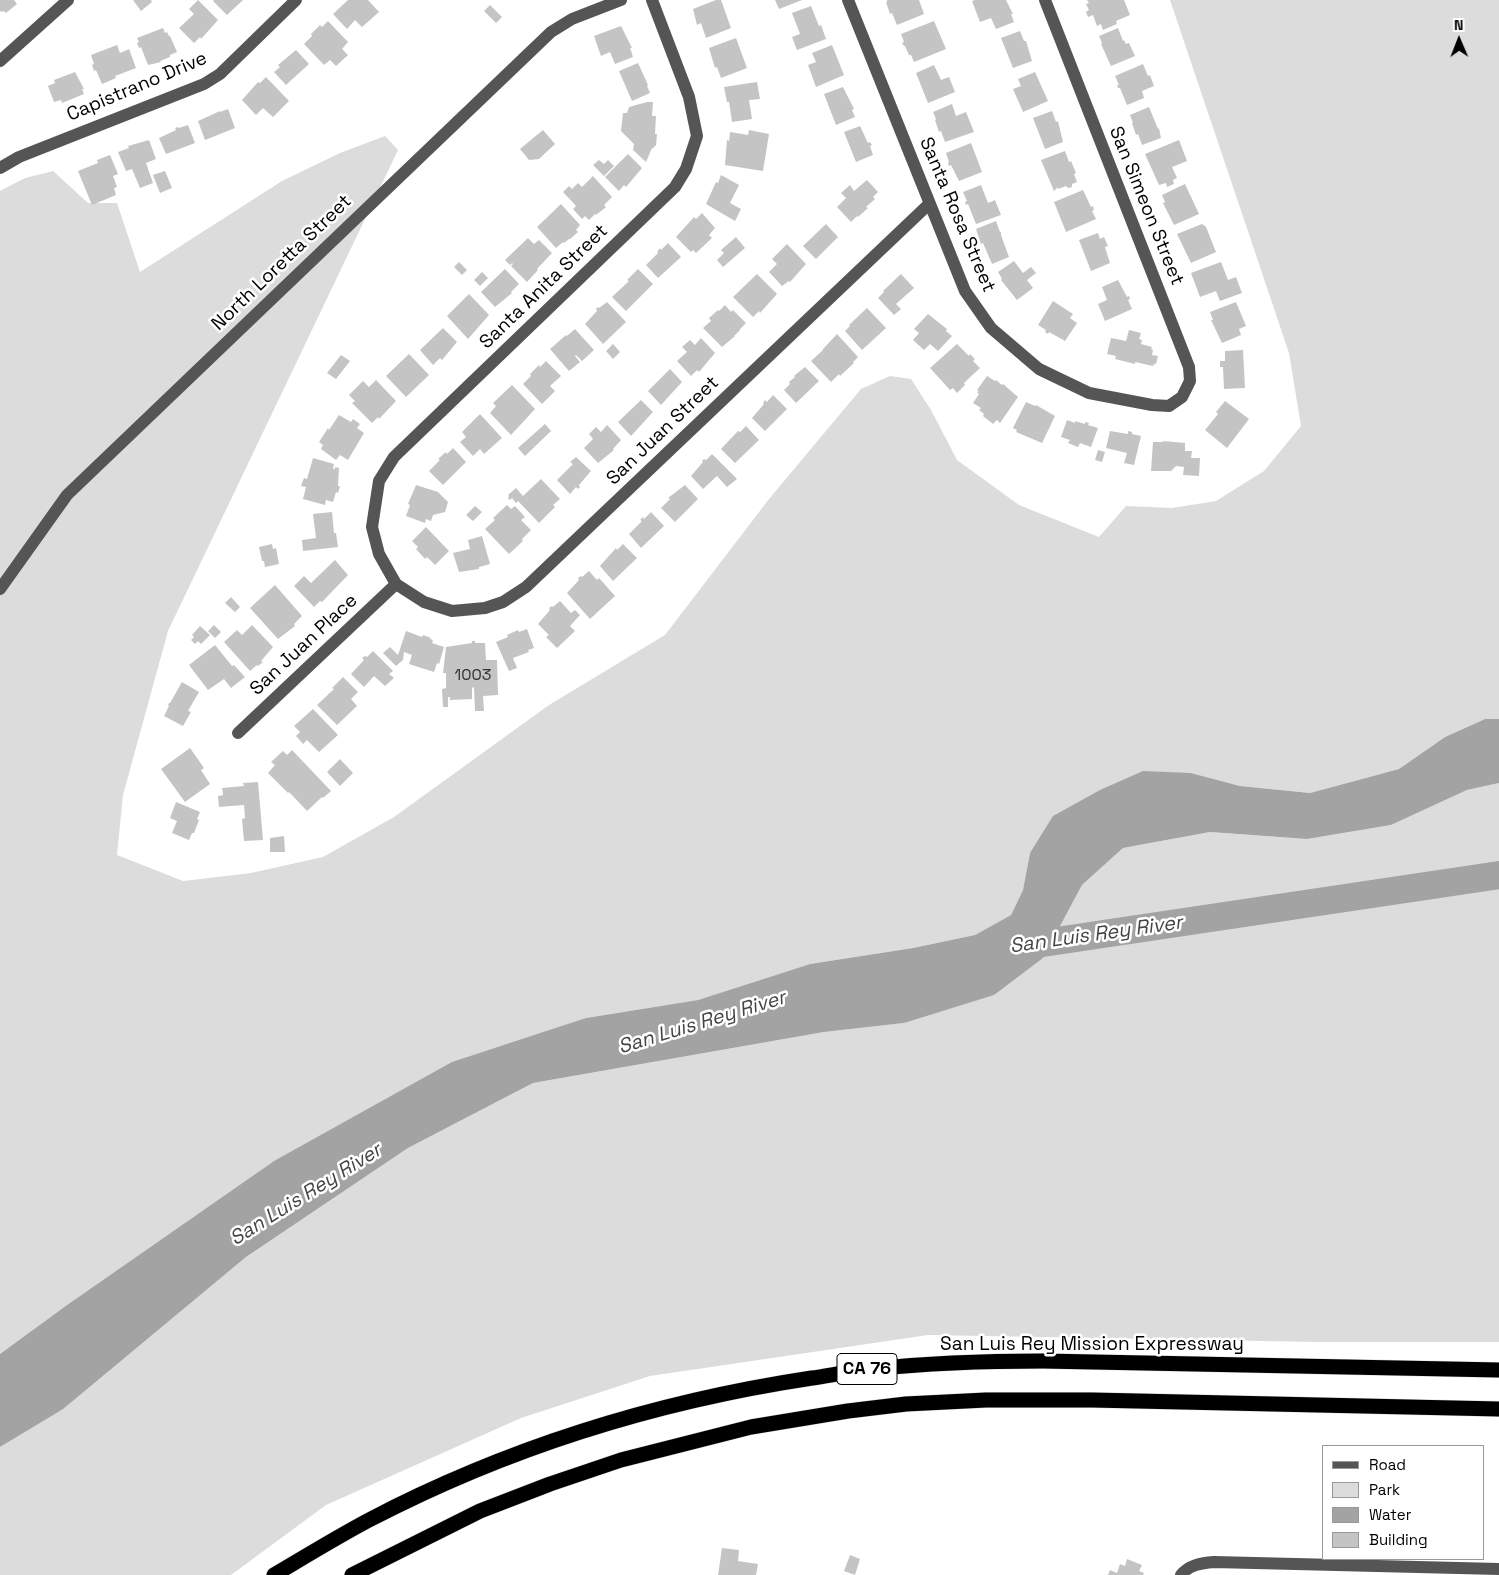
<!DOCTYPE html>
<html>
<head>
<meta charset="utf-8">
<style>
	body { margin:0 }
	#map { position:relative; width:1499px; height:1575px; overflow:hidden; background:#fff; font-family:"Space Grotesk",sans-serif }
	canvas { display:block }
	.legend { position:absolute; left:1322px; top:1445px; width:162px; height:115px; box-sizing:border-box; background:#fff; border:1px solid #999; margin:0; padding:6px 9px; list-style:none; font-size:15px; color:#000 }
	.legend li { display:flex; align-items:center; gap:10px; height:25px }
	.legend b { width:25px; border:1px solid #999 }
	.north { position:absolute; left:1434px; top:15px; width:50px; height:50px; -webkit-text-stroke:4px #fff; paint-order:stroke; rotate:359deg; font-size:14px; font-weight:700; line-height:20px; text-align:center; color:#000 }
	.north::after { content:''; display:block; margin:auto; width:18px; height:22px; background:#000; clip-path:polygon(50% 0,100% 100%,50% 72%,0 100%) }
</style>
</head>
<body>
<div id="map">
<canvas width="1499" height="1575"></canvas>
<ul class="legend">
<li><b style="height:6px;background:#555"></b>Road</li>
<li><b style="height:14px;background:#dcdcdc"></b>Park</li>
<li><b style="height:14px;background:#a3a3a3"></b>Water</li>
<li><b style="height:14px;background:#c4c4c4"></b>Building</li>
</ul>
<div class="north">N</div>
</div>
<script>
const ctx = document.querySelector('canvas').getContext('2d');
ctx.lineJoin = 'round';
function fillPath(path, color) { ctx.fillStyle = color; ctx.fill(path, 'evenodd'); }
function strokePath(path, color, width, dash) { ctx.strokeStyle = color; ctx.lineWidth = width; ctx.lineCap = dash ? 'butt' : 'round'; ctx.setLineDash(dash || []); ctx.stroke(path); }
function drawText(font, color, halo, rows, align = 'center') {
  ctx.font = font + ' "Space Grotesk",sans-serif'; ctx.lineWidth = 5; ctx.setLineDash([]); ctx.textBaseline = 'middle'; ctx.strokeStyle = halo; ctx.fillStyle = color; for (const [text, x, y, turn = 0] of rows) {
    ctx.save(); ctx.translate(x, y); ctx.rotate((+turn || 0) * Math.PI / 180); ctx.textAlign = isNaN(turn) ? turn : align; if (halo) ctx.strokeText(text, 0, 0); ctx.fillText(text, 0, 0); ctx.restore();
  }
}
fillPath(new Path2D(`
	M1170 0H1499V719H1485L1445 737 1399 769 1310 793 1240 786 1191 773 1030 853 1023 890 1011 915 975 935 913 948 810 964 698 1000 586 1018 274 1161 67 1305 0 1354V191L25 178 53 171 88 203H117L140 272 282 181 340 153 385 136 398 150 168 631 123 795 117 855 183 881 251 873 323 857 394 817 549 705 665 635 769 499 861 389 890 376 911 379 931 410 957 460 1019 505 1099 537 1126 506 1172 508 1216 501 1264 471 1301 426 1289 353Z
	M1499 783V1342H1317L928 1335 650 1376 521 1418 326 1505 231 1575H0V1447L63 1408 246 1257 408 1148 533 1083 824 1032 904 1023 1043 958 1082 885 1123 848 1210 832 1307 839 1391 825 1467 790Z`), '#dcdcdc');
fillPath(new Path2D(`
	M1485 719H1499V783L1467 790 1391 825 1307 839 1210 832 1123 848 1082 885 1043 958 994 995 904 1023 824 1032 533 1083 408 1148 246 1257 63 1409 0 1447V1354L67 1305 274 1161 452 1062 586 1018 698 1000 810 964 913 948 975 935 1011 915 1023 890 1030 853 1053 816 1100 790 1143 771 1191 773 1240 786 1310 793 1399 769 1445 737Z`), '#a3a3a3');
strokePath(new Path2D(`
	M1016 947 1499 875`), '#a3a3a3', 28);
fillPath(new Path2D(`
	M0 0H14L17 4 6 13 4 11 2 12 0 11Z
	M133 0H151L152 2 141 11Z
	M198 0 218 20 201 39 200 37 194 43 179 28 194 14 189 9Z
	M214 0H243L227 15 213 1Z
	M348 0H368L379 12 362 27 355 20 347 29 333 14Z
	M716 0H721L731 28 706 38 701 23 697 25 693 9Z
	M775 0H802L779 9Z
	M887 0H919L924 14 897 25 892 13 890 14 886 2H887Z
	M975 0H1006L1013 14H1011L1014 22 996 29 991 18 980 22 972 1Z
	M1087 0H1124L1130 15 1116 21 1117 24 1103 30 1101 24 1097 26 1093 15 1088 17 1086 12 1089 10 1086 4 1089 3Z
	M490 5 502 17 496 23 484 11Z
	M811 6 819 26 821 25 826 39 797 50 792 37 800 34 792 13Z
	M328 21 348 42 342 49 348 55 336 66 330 60 324 65 304 44 312 36 311 34 320 25 322 27Z
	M934 21 946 49 914 62 911 55H909L905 46H904L902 43 904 42 901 34Z
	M621 26 632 48H630L633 57 615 64 610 52 601 56 594 36Z
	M163 28 165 33 167 32 169 36H170L177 52 170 55V57L160 61 161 62 148 65 141 47 139 48 137 43 139 42 137 38Z
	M1118 28 1123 41 1124 40 1126 44 1129 43 1135 56 1111 66 1101 44 1102 43 1099 36Z
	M1020 31 1024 41H1026L1032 61 1013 68 1001 38Z
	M736 38 747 68 721 78 717 67 715 68 709 48Z
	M117 45 120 53 129 49 136 68 115 76 116 78 102 84 96 70 94 71 92 65 94 64 91 55Z
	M832 45 844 75 816 87 808 65 816 62 812 53Z
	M296 50 309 64 286 85 274 72 280 67 278 65Z
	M638 63 648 85 647 86 650 93 632 101 619 71Z
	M1143 64 1148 76 1150 75 1154 86 1142 91 1144 98 1127 105 1120 88H1118L1117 85H1119L1115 76Z
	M934 65 941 80 949 77 955 92 928 103 916 73Z
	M75 72 84 89H82L84 94 62 103 61 100 54 102 48 86 55 83 54 80Z
	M1035 72 1048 101 1023 112 1013 89 1021 86 1018 79Z
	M266 77 289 101 273 117 263 108 256 115 242 100 258 82 260 83Z
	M757 82 760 99 749 100 752 119 732 122 729 102H727L724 87Z
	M843 87 854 109 852 110 855 117 836 125 824 94Z
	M647 102H653L652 116H656L655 134H657L656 146H654V148H652L646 162 633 150 634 144 621 131 623 113H627L629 107Z
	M952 104 956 116 966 112 974 132 945 142 941 131 939 132 935 120 936 119 933 112Z
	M1149 107 1158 129 1159 128 1161 138 1142 145 1138 134 1136 135 1132 123H1133L1130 115Z
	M228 109 235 128 205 140 198 121 220 111V112Z
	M1052 111 1056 122 1058 121 1063 142 1045 149 1033 118Z
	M188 125 195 143 166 154 159 138 176 130 175 128 178 127 179 128Z
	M860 126 868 143 870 142 872 145 870 146 873 155 856 162 844 132Z
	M543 130 555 144 539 159 529 160 520 149Z
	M749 130 769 134 763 171 725 165 727 140 729 141 730 132 748 135Z
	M149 140 156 159 146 163 153 183 140 188 132 169 126 171 118 152 129 148 128 146Z
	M1179 140 1187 161 1172 167 1177 178 1173 180 1174 184 1167 187 1166 183 1159 185 1145 154Z
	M971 143 982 172 959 181 951 165 949 166 948 163 949 162 946 153Z
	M1065 151 1069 162 1071 161 1076 173 1074 174 1077 182 1072 184V187L1068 188 1066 186 1058 189V187L1054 191 1041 160Z
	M628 154 642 168 626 187 624 185 619 191 605 177Z
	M110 155 118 174 113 176 117 187 114 188 116 195 92 205 78 171 98 163 97 160Z
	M599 160 604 164 608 160 614 166 604 176 593 165Z
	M165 171 172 188 160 193 153 175Z
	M721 175 739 185 730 203 741 209 735 221 706 204 716 182 718 183Z
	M593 176 612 197 604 205 606 207 596 215 595 214 589 220 585 216 582 219 573 209 576 206 563 192 569 186 572 189 578 183 582 187Z
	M867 180 878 192 873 197 875 199 866 207 868 208 858 217 857 216 851 222 837 207 846 198 841 193 850 185 854 191Z
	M1185 184 1199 214 1174 225 1163 203 1165 202 1162 195Z
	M981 185 988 203 995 200 1001 215 976 224 968 204 966 205 965 202 967 201 963 192Z
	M1083 190 1091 207 1093 206 1094 210 1092 211 1096 219 1066 232 1054 202Z
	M561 204 580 225 576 230 578 232 570 239H569L564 243 563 242 556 248 537 227Z
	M702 213 715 228 709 235 712 238 696 253 693 250 691 252 676 237 694 217 696 219Z
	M996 221 1000 232H1001V235L1009 257 992 264 983 243 981 244 976 229Z
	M826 224 838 237 816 259 803 246Z
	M1202 224 1206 227 1216 252 1191 263 1177 234Z
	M1098 233 1100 239 1104 237 1108 246 1105 247 1110 263 1091 271 1079 240Z
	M736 237 745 248 723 267 717 260 724 253 721 250Z
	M528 238 534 244 539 240 552 253 537 269 538 270 527 282 511 266 513 264 512 263 510 265 505 260Z
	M668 243 681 257 658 278 646 265 658 253 657 252 660 248 661 250Z
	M787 244 806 264 790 282 789 281 782 286 769 272 777 264 772 259Z
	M1014 261 1023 273 1031 267 1036 273 1027 280 1033 288 1017 300 1001 280 1002 279 998 272Z
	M459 262 467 270 462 275 454 267Z
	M1221 262 1228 280 1236 277 1242 293 1220 301 1216 291 1200 297 1191 273Z
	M505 269 519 284 511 292 512 293 495 307 481 292Z
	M638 269 653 284 626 311 612 297 629 281 627 280Z
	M482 272 488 278 480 286 474 280Z
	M757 274 777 294 760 313 759 311 753 317 733 297Z
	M901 274 914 288 896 304 901 309 894 315 878 298 884 292 883 291Z
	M1118 280 1127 297 1129 296 1130 299 1128 300 1132 309 1105 321 1098 304 1107 300 1102 287Z
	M469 294 489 315 468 339 447 316Z
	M1053 301 1073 314 1070 318 1077 323 1065 341 1049 332 1048 334 1045 332 1046 330 1038 325Z
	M607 302 626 322 603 344 585 324 597 311 596 309 598 307 599 308Z
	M1236 302 1246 326 1239 329 1241 335 1222 343 1211 320H1213L1210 312Z
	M725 305 731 312 733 310 746 323 740 329V330L734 336H735L722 347 703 328 711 321 709 318 718 310 719 311Z
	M867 308 886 328 862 350 845 331 850 326 849 325Z
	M928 314 947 329 946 331 952 336 938 351 930 344 924 350 913 340 919 333 914 329Z
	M443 328 457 342 442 360 440 358 433 365 420 350Z
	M575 329 594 350 582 361 576 355 575 356 580 362 569 371 550 349 566 335 567 336Z
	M1129 330 1141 333 1139 339 1142 340 1141 344 1152 347 1151 349 1153 350 1152 355 1158 356 1156 364H1154L1153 366 1135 362V364L1115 359 1116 356 1107 354 1111 338 1126 341Z
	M837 334 858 357 853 362 854 363 840 376 839 374 831 382 811 361 823 350V349Z
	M701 338 715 353 699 372 697 370 691 376 677 361 687 352 682 347 690 340 695 345Z
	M613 344 620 352 613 359 606 351Z
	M957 344 969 356 970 354 975 359 973 361 980 368 964 383 965 385 957 393 953 388 950 390 930 368Z
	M1243 350 1245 388 1224 389 1223 367H1220V361H1225V351Z
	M409 354 429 375 406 397 386 376Z
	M341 355 350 361 336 379 327 373Z
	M546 361 561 376 550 386 555 391 542 404 523 384 531 376 530 374 539 365 540 367Z
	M805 367 819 381 796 403 784 390 790 384 789 382 795 377 794 376Z
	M670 369 682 382 661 405 648 391Z
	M987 376 995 381 996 380 1002 385 1003 384 1018 397 1000 423 997 420 993 424 983 416 984 414 979 410 981 408 973 403 979 394 977 392 979 391 977 390Z
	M376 380 396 401 379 419 378 417 372 423 352 403 355 401 349 395 363 381 369 387Z
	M512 385 535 409 511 435 490 413 496 406 493 403Z
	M773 395 787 409 765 431 752 418 764 404 763 403 765 400 767 402Z
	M641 400 653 412 631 436 618 422Z
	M1225 401 1249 419 1227 448 1205 430 1218 414 1216 412Z
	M1026 402 1035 406 1036 405 1055 416 1042 443 1016 432 1017 430 1013 428Z
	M480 414 502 438 484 454 480 449 473 456 460 442 466 437 462 432Z
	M339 415 351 422 353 419 360 424 357 428 364 433 348 460 340 455 336 460 321 449 323 445 319 442 328 428 329 430Z
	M1067 420 1075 423V421L1085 424V422L1089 423 1088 425 1098 428 1091 447 1080 443 1078 447 1068 443 1070 440 1061 437Z
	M545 424 551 431 525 456 518 448Z
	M607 425 621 440 613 449 614 450 598 463 584 448 593 439 589 434 596 427 601 432Z
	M746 426 759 440 735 463 721 449 738 431 740 432Z
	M1110 431 1128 434V431L1132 432V434L1141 436 1134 465 1124 463 1127 453 1106 448Z
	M1163 441 1185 443V451H1192L1191 458H1200L1199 476 1183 475 1184 467 1176 466 1171 471H1151L1153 442H1163Z
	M453 448 466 462 443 485 429 471 440 460 438 459 446 452 447 454Z
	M1098 450 1105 452 1102 462 1095 460Z
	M712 454 737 479 727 487 717 476 703 489 691 476 703 462 702 461 704 459 706 460Z
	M576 457 591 471 579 485 580 487 578 489 576 487 570 494 557 480 573 464 570 462Z
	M313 458 334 464 333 469H335V467L339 468 338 486H340L338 493 336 492 333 502 326 500 325 505 303 499 306 487 301 486 304 478 307 479Z
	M541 479 560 499 553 505 555 507 539 523 518 501 516 503 512 498 510 500 508 498 509 496 508 495 516 488 523 496Z
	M416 485 438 492 448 502 445 512 433 515 431 521 426 519 425 523 406 516 410 505 408 504Z
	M685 485 698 499 675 522 661 508 670 499 668 498Z
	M507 505 511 509 515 506 525 517 521 520 531 530 522 539 523 541 509 554 485 529 495 520 493 518Z
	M475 506 482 512 473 521 466 515Z
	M332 512 334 533H336L338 547 303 551 302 540 316 538 313 514Z
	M651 512 664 526 641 548 629 534 642 521 640 520 643 517 644 519Z
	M426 527 449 551 435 565 427 557 425 559 416 549 418 547 412 541Z
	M482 536 490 564 479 567V569L459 572 453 553 470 549 468 540Z
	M272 544 273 549 276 548 279 564 265 567 264 561H262L259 547Z
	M623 544 637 558 613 581 600 566 616 548 617 550Z
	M335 560 348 575 322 602 320 601 314 607 294 586 304 576 311 583Z
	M589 571 597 580 599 578 615 596 590 619 567 593 579 580 578 578 581 576 582 577Z
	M275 585 302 616 294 624 295 626 278 639 250 608Z
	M231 597 240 607 235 612 225 603Z
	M560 601 571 613 575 610 580 615 570 626 575 631 557 648 546 637 549 635 538 624 550 610 549 608 552 606 553 607Z
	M214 625 221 632 215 638 208 631Z
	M252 625 273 647 261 661 263 662 258 666 257 665 250 671 224 642 237 630 242 635Z
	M200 626 210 635 201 644 198 641 195 644 191 640 194 637 192 635Z
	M527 629 534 648 528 650 529 652 513 658 517 668 509 671 496 642 508 637 507 635 518 630 519 632Z
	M406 631 422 637 423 635 431 638 430 639 433 640 432 643 444 647 439 664 437 663 434 672 409 664 412 655 404 652 403 660 396 666 383 653 390 647 398 655Z
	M472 641H475V643H485L486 660H497L498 695 483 696 484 711H475L474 687 472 688V699L450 700V697H448V707H443L442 689 446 688V673H443L446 647 472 643Z
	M215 645 232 666 234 665 245 677 231 688 224 679 208 690 189 665Z
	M373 651 393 671 389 674 394 678 385 686 374 676 364 687 351 674 364 660 362 658 365 656 367 657Z
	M343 677 358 692 351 699 357 706 337 725 317 705 334 689 332 688Z
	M182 682 199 692 188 711 191 712 183 726 164 716 169 706 168 705 169 703H170Z
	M313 709 338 735 319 752 307 740 303 744 296 736 300 732 294 726Z
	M190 748 204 768 201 770 210 784 185 802 161 769Z
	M292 750 331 791 323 798 322 797 307 811 289 792 288 793 268 773 275 765 271 762 283 751 287 755Z
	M340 759 353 773 340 786 327 772Z
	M258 782 263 840 244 841 242 819 245 818 244 805 219 807 218 796 223 795 222 788 244 786 243 783Z
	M176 802 200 812 197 819 199 820 194 833H192L189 840 172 833 177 821 170 818Z
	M284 836 285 852H270V838Z
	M722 1548 739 1550 738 1561 758 1564 756 1575H718Z
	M850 1555 860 1559 855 1575 844 1571Z
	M1127 1559 1142 1565 1139 1571 1144 1573 1143 1575H1108L1110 1570 1117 1573 1120 1564 1125 1566Z`), '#c4c4c4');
const highway = new Path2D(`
	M274 1575C306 1556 337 1537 369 1520 507 1448 659 1401 812 1378 832 1375 852 1371 872 1369 929 1363 986 1361 1043 1361L1499 1370
	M352 1575 480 1511 550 1484 621 1460 751 1427 848 1411 906 1404 986 1400H1092L1499 1409`);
strokePath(highway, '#dbdbdb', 16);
strokePath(new Path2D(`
	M652 0 689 97 697 136 686 169 675 187 394 457 379 481 372 527 379 554 396 584 424 602 452 611 485 608 503 602 526 587 929 204
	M848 0 965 291 991 328 1039 369 1089 393 1152 405 1169 406 1182 397 1190 381 1189 367 1045 0
	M0 61 68 0
	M0 168 19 157 204 84 220 74 296 0
	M0 589 67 495 551 32 572 19 621 0
	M238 733 396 584
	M1181 1575C1189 1565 1201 1563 1214 1562L1499 1569`), '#555', 12);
strokePath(highway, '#000', 15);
drawText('16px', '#313131', null, [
	["1003",473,676]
]);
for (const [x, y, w] of [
	[867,1369,60]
]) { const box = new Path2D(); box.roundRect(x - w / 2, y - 15.5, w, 31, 4); ctx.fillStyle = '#fff'; ctx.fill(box); strokePath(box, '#000', 1); }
drawText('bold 18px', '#000', null, [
	["CA 76",867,1369]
]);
drawText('19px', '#000', '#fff', [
	["Capistrano Drive",137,87,-23],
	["San Simeon Street",1146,206,68],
	["Santa Rosa Street",957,215,67],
	["North Loretta Street",282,263,-44],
	["Santa Anita Street",544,287,-44],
	["San Juan Street",663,431,-44],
	["San Juan Place",304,645,-43],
	["San Luis Rey Mission Expressway",1092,1345]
]);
drawText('italic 20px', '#444', '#fff', [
	["San Luis Rey River",1096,935,-8],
	["San Luis Rey River",702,1023,-17],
	["San Luis Rey River",306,1195,-32]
]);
</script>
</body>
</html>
